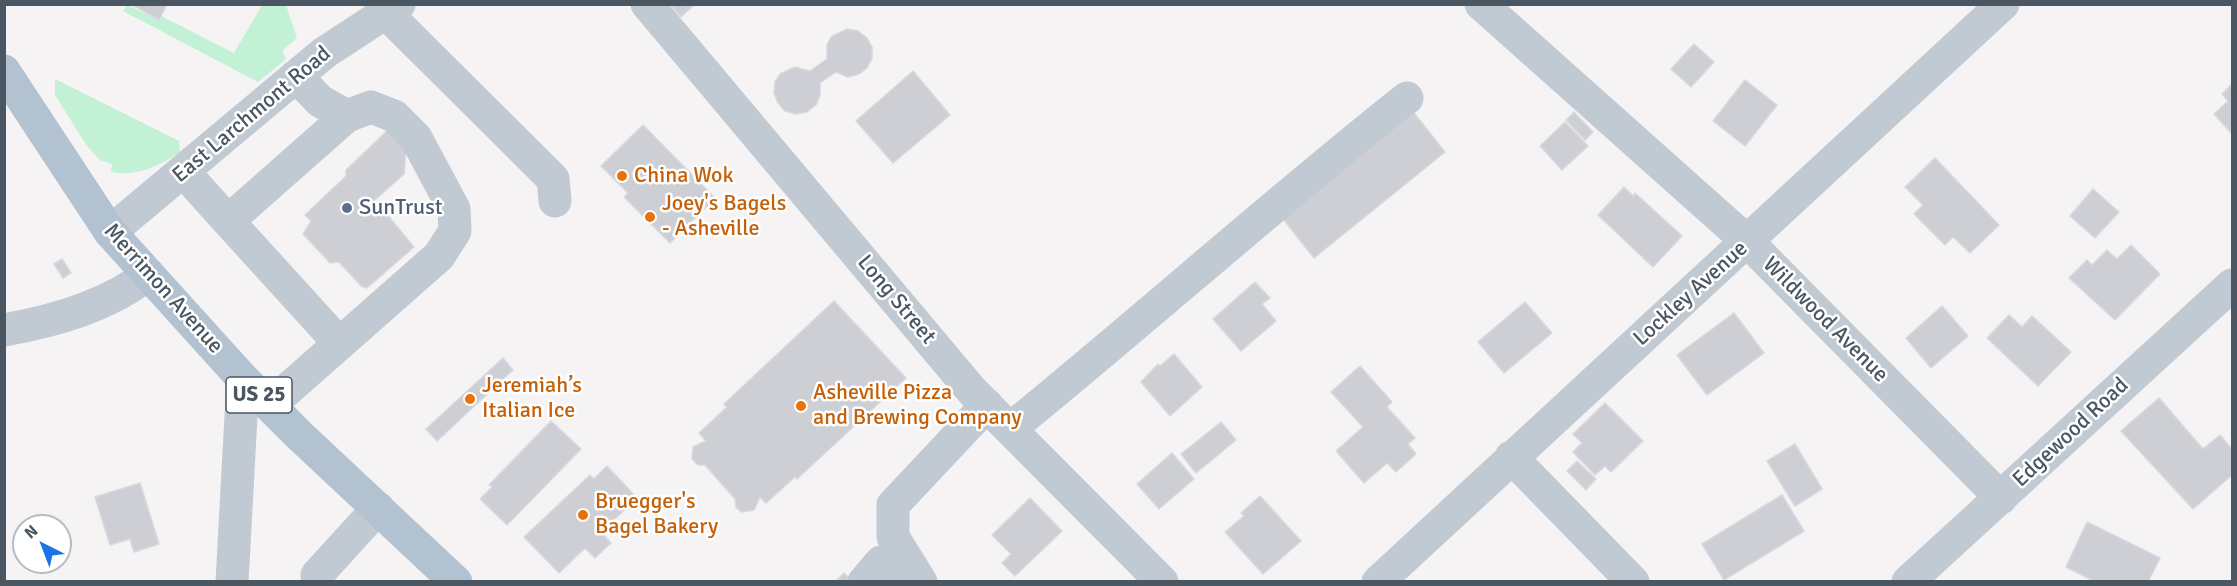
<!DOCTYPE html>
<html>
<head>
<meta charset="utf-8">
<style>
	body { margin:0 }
	#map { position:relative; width:2237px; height:586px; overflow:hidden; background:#f5f3f3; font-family:Signika,sans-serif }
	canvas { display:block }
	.frame { position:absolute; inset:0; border:6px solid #4a5661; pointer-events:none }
	.north { position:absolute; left:12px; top:514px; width:60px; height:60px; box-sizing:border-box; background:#fff; border:2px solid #b7bbc0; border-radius:50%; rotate:318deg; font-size:16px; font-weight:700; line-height:24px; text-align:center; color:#4a5661 }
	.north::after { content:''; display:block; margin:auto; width:21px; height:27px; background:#1a73e8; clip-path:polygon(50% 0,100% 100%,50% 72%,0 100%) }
</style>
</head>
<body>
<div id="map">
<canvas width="2237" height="586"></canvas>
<div class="frame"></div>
<div class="north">N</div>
</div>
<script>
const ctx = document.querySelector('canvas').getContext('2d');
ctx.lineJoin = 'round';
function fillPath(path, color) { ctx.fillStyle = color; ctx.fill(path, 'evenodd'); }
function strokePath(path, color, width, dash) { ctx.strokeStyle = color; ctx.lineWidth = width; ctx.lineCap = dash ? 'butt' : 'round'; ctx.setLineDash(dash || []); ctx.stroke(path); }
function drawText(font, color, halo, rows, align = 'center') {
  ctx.font = font + ' Signika,sans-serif'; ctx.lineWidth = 5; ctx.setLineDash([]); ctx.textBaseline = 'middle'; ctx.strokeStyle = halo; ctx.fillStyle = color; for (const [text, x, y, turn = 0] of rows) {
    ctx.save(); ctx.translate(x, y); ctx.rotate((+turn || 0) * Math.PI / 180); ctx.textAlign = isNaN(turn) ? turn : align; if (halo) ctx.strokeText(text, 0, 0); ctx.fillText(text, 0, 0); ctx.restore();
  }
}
fillPath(new Path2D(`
	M127 5 158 19 161 16 234 53 262 5H286L297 38 282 51 286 59 258 82 123 11Z
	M55 79 179 141 180 153C156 166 139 177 111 172L112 164 100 160 87 146 55 95Z`), '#c3f1d5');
const building = new Path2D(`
	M131 4H167L159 20Z
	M670 4H695L681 17Z
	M847 29 858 31 867 38 872 47V58L867 68 859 74 848 77 836 72 820 83V95L816 105 807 112 796 114 785 111 778 103 774 93 775 82 780 74 795 67 810 71 827 59V45L831 37Z
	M1694 44 1714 62 1691 87 1671 69Z
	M913 71 950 115 893 163 856 121Z
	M1745 80 1777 105 1745 146 1713 121Z
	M2232 84V134L2214 114 2228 101 2222 94Z
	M1574 112 1593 132 1585 140 1566 120Z
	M1414 113 1445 152 1314 258 1283 219Z
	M1565 122 1588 146 1562 170 1540 146Z
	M643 125 715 198 670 243 624 197 628 193 601 166Z
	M388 130 407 137 404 174 375 200 414 247 367 288 361 286 339 262 330 263 303 234 311 221 305 215 346 176V170Z
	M1935 158 1999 225 1970 253 1953 237 1945 245 1914 214 1923 205 1905 187Z
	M1624 187 1633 196 1635 193 1682 236 1653 267 1598 215Z
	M2093 189 2119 212 2095 238 2070 216Z
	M2131 245 2160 274 2115 320 2069 278 2087 260 2092 265 2107 250 2117 259Z
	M62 259 71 273 63 278 54 264Z
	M1255 282 1270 298 1262 304 1276 321 1241 351 1213 319Z
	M834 301 906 378 797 479 795 477 766 503 760 497 754 510 741 512 736 507 735 499 705 465H698L692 459 693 447 706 441 699 433 727 407 724 404Z
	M1525 302 1552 333 1504 373 1478 342Z
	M1942 306 1968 336 1931 368 1906 338Z
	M1734 313 1764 353 1707 395 1677 355Z
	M2009 315 2022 327 2032 316 2071 352 2038 386 1987 338Z
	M1174 354 1202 387 1170 416 1141 382 1158 364 1160 366Z
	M503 358 513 370 437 441 426 429Z
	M1360 366 1392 402 1387 407 1415 438 1408 444 1416 454 1396 472 1387 463 1364 483 1336 451 1363 427 1331 392Z
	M2159 398 2203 449 2220 435 2232 449V475L2193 509 2121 431Z
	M1605 403 1643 441 1611 472 1605 466 1595 475 1573 452 1582 443 1573 434Z
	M551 421 581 449 507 525 480 499 492 487 489 485Z
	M1221 422 1236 440 1196 473 1181 454Z
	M1795 444 1822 489 1795 506 1767 461Z
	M1172 453 1194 479 1159 509 1137 484Z
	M1577 461 1596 479 1586 490 1567 471Z
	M607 466 637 498 601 532 611 543 595 558 585 548 559 573 524 537 590 475 594 479Z
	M140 483 159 544 134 552 130 539 110 545 95 497Z
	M1782 495 1804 531 1724 580 1702 544Z
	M1260 496 1301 541 1263 574 1225 532 1244 516 1241 513Z
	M1030 498 1062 531 1015 576 1002 563 1011 554 992 535Z
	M2087 522 2160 558 2148 582H2096L2066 567Z
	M844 573 853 582H835Z`);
fillPath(building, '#cdcfd5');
strokePath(building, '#d7d9de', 1.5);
strokePath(new Path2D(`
	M647 4 973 392 1162 582
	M1481 4 1748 242 2001 498
	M386 13 553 179 555 201
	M183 171 228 221
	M110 232 324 53 399 4
	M4 330C54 321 109 306 148 274
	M339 343 228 221 347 116
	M270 405 439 256 455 231 454 209 416 138 394 116 371 107 347 116 320 101 296 76
	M1010 429C1144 320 1272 205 1407 98
	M1511 457 1633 582
	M232 582 243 379
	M318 582 317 575 378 508
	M864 582 881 562 897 582
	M921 582 893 537V505L987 405
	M1378 582 2003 4
	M1908 582 2232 285`), '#c1cad2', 33);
strokePath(new Path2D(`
	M4 71 110 232 243 379 299 435 456 582`), '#b3c2d1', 33);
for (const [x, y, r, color] of [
	[622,176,6,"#e8710a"],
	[347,208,6,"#5c6f8a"],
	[650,217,6,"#e8710a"],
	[470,399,6,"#e8710a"],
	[801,406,6,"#e8710a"],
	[583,515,6,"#e8710a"]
]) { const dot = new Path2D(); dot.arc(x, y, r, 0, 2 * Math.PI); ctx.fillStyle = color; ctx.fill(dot); strokePath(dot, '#fff', 2); }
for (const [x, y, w] of [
	[259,395,66]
]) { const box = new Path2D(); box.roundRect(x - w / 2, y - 18, w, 36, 4.5); ctx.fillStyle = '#fff'; ctx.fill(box); strokePath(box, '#4a5661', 1.5); }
drawText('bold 21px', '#4a5661', null, [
	["US 25",259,395]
]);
drawText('22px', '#4a5661', '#fff', [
	["East Larchmont Road",252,115,-40],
	["Merrimon Avenue",163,289,48],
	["Lockley Avenue",1691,294,-42],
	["Long Street",896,300,50],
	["Wildwood Avenue",1825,320,45],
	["Edgewood Road",2071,433,-43]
]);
drawText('22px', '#c56008', '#fff', [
	["China Wok",634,176],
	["Joey's Bagels",662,204],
	["- Asheville",662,229],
	["Jeremiah’s",482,386],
	["Italian Ice",482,411],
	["Asheville Pizza",813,393],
	["and Brewing Company",813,418],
	["Bruegger's",595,502],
	["Bagel Bakery",595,527]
], 'left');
drawText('22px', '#4e5e75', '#fff', [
	["SunTrust",359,208]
], 'left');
</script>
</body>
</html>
